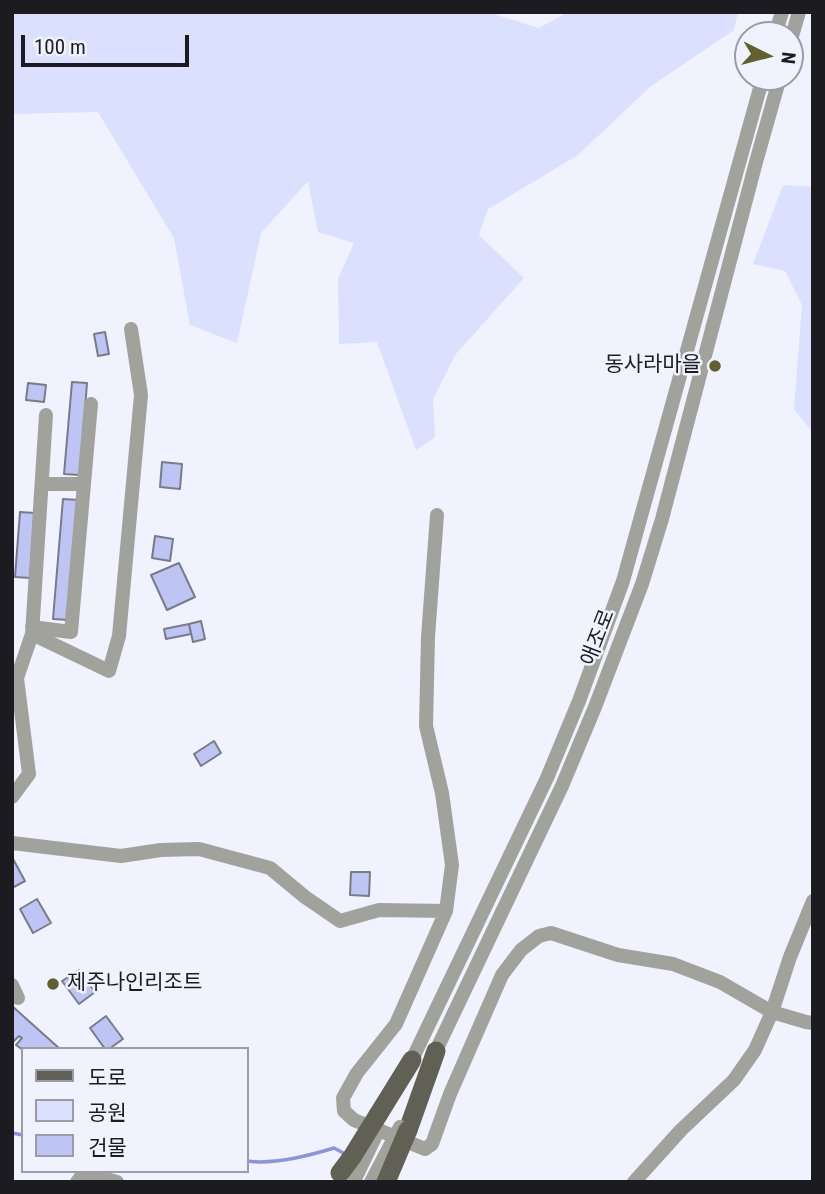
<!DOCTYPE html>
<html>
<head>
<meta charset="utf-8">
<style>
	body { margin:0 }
	#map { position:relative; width:825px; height:1194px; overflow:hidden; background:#f0f2fd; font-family:"Roboto Condensed","Noto Sans KR",sans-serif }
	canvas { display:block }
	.frame { position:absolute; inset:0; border:14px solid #1b1b20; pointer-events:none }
	.legend { position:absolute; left:21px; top:1047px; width:228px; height:126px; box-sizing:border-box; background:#f0f2fd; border:2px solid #9b9ca5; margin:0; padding:9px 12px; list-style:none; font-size:21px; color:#1b1b20 }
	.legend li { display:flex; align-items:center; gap:14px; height:35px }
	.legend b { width:35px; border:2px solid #9b9ca5 }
	.north { position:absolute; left:734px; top:21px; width:70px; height:70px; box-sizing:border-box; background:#f0f2fd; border:2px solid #9b9ca5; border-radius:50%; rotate:96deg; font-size:19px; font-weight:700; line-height:28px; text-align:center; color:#1b1b20 }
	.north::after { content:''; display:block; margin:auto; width:24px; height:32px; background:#62602d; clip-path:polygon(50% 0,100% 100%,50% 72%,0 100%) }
	.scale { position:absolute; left:21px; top:35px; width:168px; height:32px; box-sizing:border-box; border:4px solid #1b1b20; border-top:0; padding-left:9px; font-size:21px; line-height:24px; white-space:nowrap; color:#1b1b20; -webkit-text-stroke:5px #f0f2fd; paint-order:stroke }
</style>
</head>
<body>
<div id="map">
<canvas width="825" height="1194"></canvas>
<div class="frame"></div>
<ul class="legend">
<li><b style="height:9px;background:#606055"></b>도로</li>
<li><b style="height:19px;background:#dbe0ff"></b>공원</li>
<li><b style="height:19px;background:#bec5f4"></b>건물</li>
</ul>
<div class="north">N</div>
<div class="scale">100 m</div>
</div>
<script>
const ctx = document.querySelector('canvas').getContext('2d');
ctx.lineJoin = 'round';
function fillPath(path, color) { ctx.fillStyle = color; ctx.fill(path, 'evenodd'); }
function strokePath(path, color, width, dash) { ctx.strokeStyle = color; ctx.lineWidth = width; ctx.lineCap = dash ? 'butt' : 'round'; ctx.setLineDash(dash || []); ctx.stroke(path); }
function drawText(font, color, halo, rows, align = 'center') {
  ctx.font = font + ' "Roboto Condensed","Noto Sans KR",sans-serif'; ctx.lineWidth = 5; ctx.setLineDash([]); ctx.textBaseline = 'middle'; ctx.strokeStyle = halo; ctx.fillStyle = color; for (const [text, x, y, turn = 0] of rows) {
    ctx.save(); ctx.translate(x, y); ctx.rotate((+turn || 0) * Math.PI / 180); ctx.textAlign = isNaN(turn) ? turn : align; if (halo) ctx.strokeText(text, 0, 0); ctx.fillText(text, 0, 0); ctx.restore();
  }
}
fillPath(new Path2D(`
	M12 12H487L539 28 568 12H738L734 30 651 86 578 155 488 209 479 235 524 278 455 355 433 399 435 437 416 450 377 342 339 344 338 279 354 243 318 232 308 181 261 233 237 343 190 325 174 238 98 112 12 114Z
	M783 185 813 187V433L794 409 802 305 785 271 753 264Z`), '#dbe0ff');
strokePath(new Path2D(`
	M12 1133 23 1135
	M247 1161C274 1165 308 1156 334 1148L347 1155`), '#8c94df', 3.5);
const building = new Path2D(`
	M105 332 109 354 98 356 94 334Z
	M72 382 87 383 80 475 64 474Z
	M28 383 46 385 44 402 26 400Z
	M162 462 182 464 180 489 160 487Z
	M63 499 79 500 69 620 53 619Z
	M20 512 35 513 30 578 15 577Z
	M155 536 173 539 170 561 152 558Z
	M179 563 195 597 167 610 151 575Z
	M201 621 205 639 193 642 189 624Z
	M189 624 191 634 166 639 164 629Z
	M214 741 221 753 201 766 194 754Z
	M12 857 25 881 12 888Z
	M351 872H370L369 896 350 895Z
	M37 899 51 923 33 933 20 909Z
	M79 970 95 992 79 1004 62 981Z
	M12 1006 60 1049H23V1050L16 1045 22 1038 19 1036 12 1043Z
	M106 1016 123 1039 109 1049H105L90 1028Z`);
fillPath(building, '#bec5f4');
strokePath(building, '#797b88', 2);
strokePath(new Path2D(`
	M775 35 782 12
	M790 43 799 12
	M42 484H84
	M437 515 428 637 426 726 442 793 452 865 446 911 396 1024 357 1073 343 1098 344 1111 354 1120 425 1149 432 1144 450 1094 502 975 521 950 539 936 551 933 618 955 673 964 720 982 772 1012 806 1022 813 1023
	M32 627 71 632 91 404
	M32 634 109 671 119 636 141 395 131 329
	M12 797 29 774 17 678 32 634 46 415
	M12 843 121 856 161 850 199 849 270 868 305 897 340 921 379 910 446 911
	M12 985 18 998
	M432 1059 562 786 595 707 642 584 662 519 756 162 780 77
	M408 1068 547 778 579 701 623 581 763 77
	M77 1182 84 1173 117 1182
	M634 1182 681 1130 734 1080 755 1050 772 1012 790 957 813 901`), '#a2a29c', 14);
strokePath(new Path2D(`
	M378 1115 412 1060
	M408 1130 436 1051`), '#606055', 19);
strokePath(new Path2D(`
	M354 1181 379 1129
	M371 1182 400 1127`), '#a2a29c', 14);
strokePath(new Path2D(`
	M340 1173 352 1157 378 1115
	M386 1182 408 1130`), '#606055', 19);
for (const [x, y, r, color] of [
	[715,366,7,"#62602d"],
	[53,984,7,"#62602d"]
]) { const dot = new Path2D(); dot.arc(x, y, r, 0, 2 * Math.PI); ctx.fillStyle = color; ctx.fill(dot); strokePath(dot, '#f0f2fd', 2.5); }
drawText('21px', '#1b1b20', '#f0f2fd', [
	["동사라마을",701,366],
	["제주나인리조트",67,984,"left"]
], 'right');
drawText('21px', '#1b1b20', '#f0f2fd', [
	["애조로",599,638,-69]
]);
</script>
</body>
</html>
